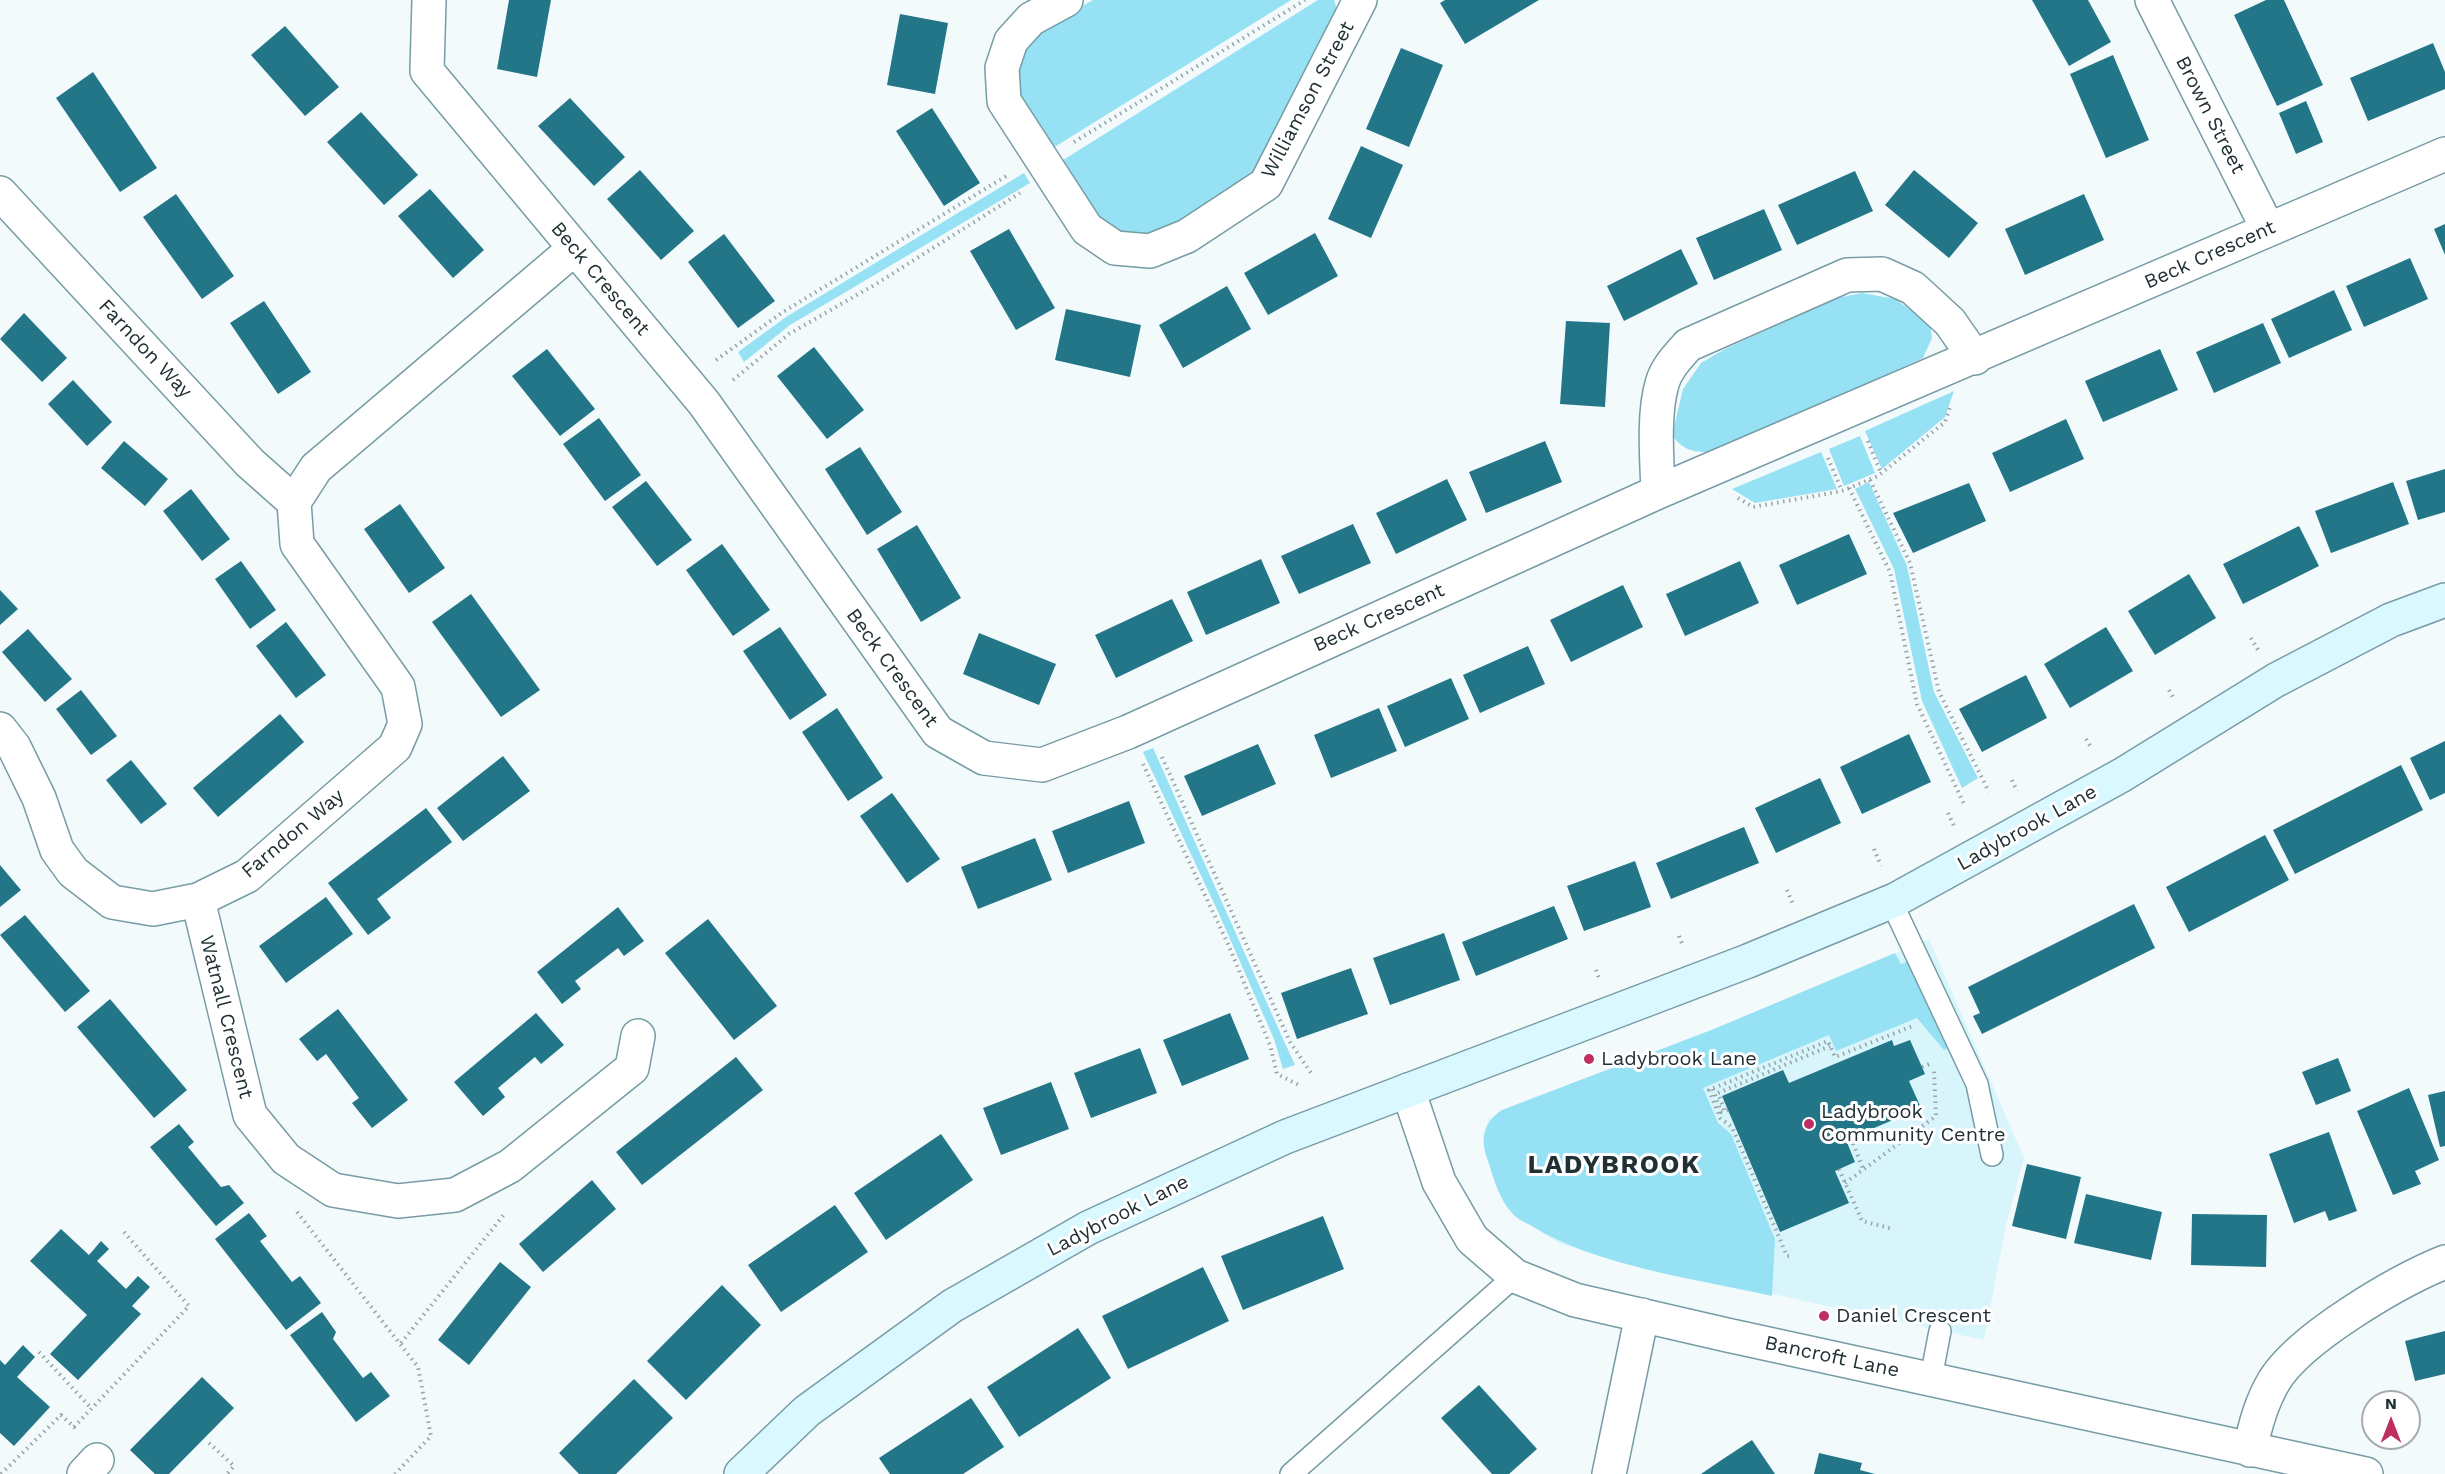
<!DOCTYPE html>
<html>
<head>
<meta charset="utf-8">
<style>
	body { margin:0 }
	#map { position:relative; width:2445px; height:1474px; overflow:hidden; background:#f2fafc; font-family:"Work Sans",sans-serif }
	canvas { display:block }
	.north { position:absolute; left:2361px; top:1390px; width:60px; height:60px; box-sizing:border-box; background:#fff; border:2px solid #a6acae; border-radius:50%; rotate:0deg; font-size:16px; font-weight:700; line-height:24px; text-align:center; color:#213034 }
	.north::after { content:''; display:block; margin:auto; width:21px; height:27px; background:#bd2f60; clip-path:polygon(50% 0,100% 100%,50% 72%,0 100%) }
</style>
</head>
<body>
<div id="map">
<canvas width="2445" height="1474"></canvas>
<div class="north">N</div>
</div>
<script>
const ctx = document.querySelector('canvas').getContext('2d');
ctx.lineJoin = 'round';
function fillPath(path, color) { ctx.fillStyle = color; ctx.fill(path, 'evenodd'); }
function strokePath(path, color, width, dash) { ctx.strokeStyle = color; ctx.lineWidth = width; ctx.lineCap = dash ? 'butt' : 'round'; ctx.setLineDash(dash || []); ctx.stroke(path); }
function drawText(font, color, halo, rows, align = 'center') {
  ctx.font = font + ' "Work Sans",sans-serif'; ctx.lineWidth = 6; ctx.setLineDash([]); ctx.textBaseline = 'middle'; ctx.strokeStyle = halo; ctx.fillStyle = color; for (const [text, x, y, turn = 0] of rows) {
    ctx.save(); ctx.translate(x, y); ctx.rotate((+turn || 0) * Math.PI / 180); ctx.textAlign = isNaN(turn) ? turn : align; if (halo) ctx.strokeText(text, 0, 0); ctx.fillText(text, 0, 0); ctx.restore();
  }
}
fillPath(new Path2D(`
	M1929 939 2024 1158 2006 1225 1984 1340 1603 1257 1559 1243 1513 1215 1498 1190 1484 1149 1483 1134 1489 1119 1502 1110 1714 1029Z`), '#d8f5fc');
fillPath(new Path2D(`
	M1093 0H1291L1053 148 1023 103 1018 78 1023 52 1041 30Z
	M1318 0H1334L1336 6 1334 24 1251 177 1172 225 1150 234 1127 235 1104 225 1087 207 1060 162Z
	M1024 173 1030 183 790 325 744 362 738 352 786 317Z
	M1862 293 1895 299 1930 323 1932 338 1923 358 1717 452C1697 453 1684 452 1672 435L1683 389 1701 363 1725 349 1837 298Z
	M1954 391 1945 417 1882 469 1865 431Z
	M1860 436 1875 473 1844 486 1829 449Z
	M1821 452 1837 489 1755 503 1732 489Z
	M1869 482 1907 566 1934 692 1978 778 1962 788 1922 701 1894 569 1855 489Z
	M1153 748 1284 1041 1295 1065 1283 1069 1274 1039 1219 914 1143 752Z
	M1895 953 1901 964 1909 961 1949 1048 1944 1050 1917 1018 1836 1051 1829 1035 1703 1088 1718 1123 1731 1134 1775 1239 1772 1296C1697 1279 1596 1266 1532 1226 1526 1223 1517 1219 1513 1214 1499 1200 1494 1179 1488 1161 1480 1139 1483 1123 1502 1110L1714 1029Z`), '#96e1f4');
fillPath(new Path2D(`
	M509 0H551L537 77 497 69Z
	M1445 0H1539L1465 44 1440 3Z
	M2032 0H2088L2111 42 2069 66Z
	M2266 0H2284L2323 85 2277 106 2234 15Z
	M900 14 948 23 935 94 887 85Z
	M285 26 339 87 305 116 251 55Z
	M2433 43 2445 72V89L2368 121 2350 78Z
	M1401 48 1443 65 1409 147 1366 129Z
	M2113 55 2149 140 2106 158 2070 74Z
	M93 72 157 168 120 192 56 98Z
	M570 98 625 157 594 186 538 126Z
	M2306 101 2323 142 2296 154 2279 113Z
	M932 108 980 183 944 206 896 131Z
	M361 112 418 175 384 205 327 142Z
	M1361 146 1403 165 1371 238 1328 219Z
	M640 170 694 231 661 260 607 199Z
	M1914 170 1978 223 1949 258 1885 205Z
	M1855 171 1873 211 1797 245 1778 205Z
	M430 189 484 250 453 278 398 216Z
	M176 194 234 276 202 299 143 217Z
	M2084 194 2104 240 2025 275 2005 229Z
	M1764 209 1782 250 1714 280 1696 238Z
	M2445 224V255L2434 229Z
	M1009 229 1055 308 1016 330 970 251Z
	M1315 233 1338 276 1268 315 1244 273Z
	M724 234 775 301 738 328 688 262Z
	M1681 249 1698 284 1624 321 1607 286Z
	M2410 258 2428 299 2364 327 2346 286Z
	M1227 286 1251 329 1183 368 1159 325Z
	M2334 290 2352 330 2289 358 2271 319Z
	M264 301 311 372 278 394 230 323Z
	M1066 309 1141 325 1130 377 1055 360Z
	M24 313 67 358 42 382 0 339Z
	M1566 321 1610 323 1605 407 1560 404Z
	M2263 323 2281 363 2214 393 2196 352Z
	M814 347 864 410 827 439 777 376Z
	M547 349 595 409 560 436 512 376Z
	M2160 349 2178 390 2103 422 2085 381Z
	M73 380 112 422 87 446 48 404Z
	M599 418 641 475 605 501 563 444Z
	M2066 419 2084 459 2010 492 1992 453Z
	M124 441 168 479 145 506 101 468Z
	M1545 441 1562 482 1486 513 1469 472Z
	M860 447 902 512 867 535 825 469Z
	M2445 469V512L2418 520 2406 481Z
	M1447 479 1467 520 1396 554 1376 513Z
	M646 481 692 540 657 566 612 507Z
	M2393 482 2409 524 2331 553 2315 511Z
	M1969 483 1986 521 1913 553 1893 513Z
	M191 489 230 539 202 561 163 511Z
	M400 504 445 568 409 593 364 529Z
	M1353 524 1371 563 1299 594 1281 556Z
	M917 525 961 598 921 622 877 549Z
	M2299 526 2319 566 2243 604 2223 564Z
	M1849 534 1867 574 1797 605 1779 565Z
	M722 544 770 610 733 636 686 570Z
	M1261 559 1280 603 1206 635 1187 592Z
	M241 561 276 610 250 629 215 579Z
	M1740 561 1759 603 1685 636 1666 594Z
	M2189 574 2216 618 2155 655 2128 611Z
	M1623 585 1643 627 1571 662 1550 620Z
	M0 590 18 609 0 625Z
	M471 594 540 690 501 717 432 622Z
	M1172 599 1193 641 1116 678 1095 635Z
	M286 622 326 675 296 698 256 646Z
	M780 627 827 695 790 720 743 651Z
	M2106 627 2133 671 2070 708 2044 664Z
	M28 629 72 679 45 702 2 652Z
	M979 633 1056 664 1039 705 963 674Z
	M1528 646 1545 684 1480 713 1463 675Z
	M2026 675 2047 718 1982 752 1959 709Z
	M1451 678 1469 719 1405 747 1387 706Z
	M81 690 117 736 91 755 56 709Z
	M837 708 883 778 848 801 802 732Z
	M1379 708 1397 751 1331 778 1314 735Z
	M280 714 304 742 218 817 193 788Z
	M1909 734 1931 782 1862 814 1840 767Z
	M2445 741V793L2430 800 2410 758Z
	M1258 744 1276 784 1202 816 1184 776Z
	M503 756 530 791 463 841 437 808Z
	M131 760 167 804 141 824 106 780Z
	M2401 765 2423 810 2295 874 2273 830Z
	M1820 778 1841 823 1776 853 1755 808Z
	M892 793 940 859 907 883 860 816Z
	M1129 801 1145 843 1068 873 1052 831Z
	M426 808 452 842 377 899 391 918 368 935 328 883Z
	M1744 827 1759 863 1671 899 1656 863Z
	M2265 835 2289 880 2189 932 2166 887Z
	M1035 838 1052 880 978 909 961 867Z
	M1635 861 1651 907 1584 931 1567 886Z
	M0 865 21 890 0 907Z
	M326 897 353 934 286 983 259 946Z
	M2134 904 2155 948 1982 1034 1973 1016 1980 1013 1968 987Z
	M1554 906 1568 939 1476 976 1462 942Z
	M618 907 644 941 624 956 618 948 575 981 581 989 562 1004 537 972Z
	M25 915 90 991 65 1012 0 935Z
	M708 919 777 1006 734 1040 665 953Z
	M1444 933 1460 980 1390 1005 1373 958Z
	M1351 968 1368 1014 1297 1039 1281 993Z
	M110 999 187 1090 154 1118 77 1027Z
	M338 1009 408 1100 372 1128 352 1103 359 1098 326 1054 317 1061 299 1039Z
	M536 1013 564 1045 541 1064 535 1057 498 1088 505 1097 483 1116 454 1082Z
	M1230 1013 1249 1059 1182 1086 1163 1040Z
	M1892 1040 1894 1046 1910 1040 1922 1067 1925 1074 1909 1081 1921 1108 1846 1140 1855 1162 1835 1171 1849 1203 1780 1232 1722 1096 1783 1070 1789 1083Z
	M1140 1048 1157 1093 1091 1118 1074 1073Z
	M736 1057 763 1090 642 1185 616 1152Z
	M2338 1058 2351 1091 2316 1105 2302 1072Z
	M1051 1082 1069 1129 1001 1155 983 1108Z
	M2409 1088 2439 1160 2415 1171 2421 1184 2393 1195 2357 1111Z
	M2445 1091V1146L2440 1147 2428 1095Z
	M179 1124 194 1142 188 1147 221 1187 229 1185 244 1203 216 1226 150 1147Z
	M2329 1132 2357 1211 2329 1221 2325 1211 2294 1223 2269 1154Z
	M941 1134 973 1180 886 1240 854 1193Z
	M2027 1164 2081 1177 2066 1239 2012 1226Z
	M592 1180 616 1209 543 1272 519 1244Z
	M2086 1194 2162 1212 2151 1260 2074 1243Z
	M835 1205 868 1252 781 1312 748 1265Z
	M249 1213 267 1236 260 1241 292 1282 300 1276 321 1303 286 1330 215 1239Z
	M2192 1214 2267 1215 2266 1267 2191 1265Z
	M1323 1216 1344 1269 1243 1310 1221 1256Z
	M61 1229 89 1255 101 1241 109 1249 97 1261 126 1289 138 1276 150 1287 132 1306 141 1314 78 1380 50 1354 87 1315 30 1261Z
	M500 1262 531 1287 469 1365 438 1340Z
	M1203 1267 1229 1321 1128 1369 1102 1316Z
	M722 1285 761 1325 686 1400 647 1361Z
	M322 1312 336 1332 333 1339 363 1378 371 1372 390 1396 356 1422 290 1335Z
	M1078 1328 1111 1378 1019 1437 987 1387Z
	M2445 1331V1374L2415 1381 2405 1341Z
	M23 1345 35 1357 17 1377 50 1407 14 1446 0 1433V1360L5 1365Z
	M202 1377 234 1408 169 1474H155L130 1450Z
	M634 1379 673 1418 616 1474H579L559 1453Z
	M1479 1385 1537 1449 1509 1474H1492L1441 1418Z
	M971 1398 1004 1447 963 1474H890L879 1458Z
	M1752 1440 1775 1474H1701L1720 1461Z
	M1819 1453 1862 1463 1860 1470 1875 1474H1814Z`), '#237688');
const lane = new Path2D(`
	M1891 901 1977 1084 1992 1155
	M1931 1378 1940 1331
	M1291 1474 1515 1276`);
const street = new Path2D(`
	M429 0 427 71 704 403 938 732 984 758 1042 765 1128 732 1658 492 2445 154
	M1066 0 1031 19 1011 41 1002 68 1004 101 1087 229 1115 248 1150 251 1187 236 1266 184 1360 0
	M2152 0 2268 229
	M0 193 250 463 294 502
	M1658 492C1657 461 1653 414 1662 384 1666 368 1678 357 1688 345L1847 275 1882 274 1913 288 1950 322 1975 358
	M0 729 14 747 39 798 57 850 73 872 112 902 153 909 198 900 247 876 395 747 405 724 398 687 297 544 294 502 316 468 574 249
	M198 900 250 1115 286 1159 333 1190 398 1201 455 1195 510 1166 632 1068 638 1036
	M1408 1090 1439 1182 1472 1239 1515 1276 1575 1300 1727 1335 2366 1474
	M2250 1450C2255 1425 2261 1403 2274 1381 2300 1338 2398 1281 2445 1262
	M84 1474 97 1460
	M1609 1474 1642 1315`);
const secondary = new Path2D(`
	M741 1474 807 1411 952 1306 1088 1228 1285 1137 1748 961 1895 900 2122 775 2276 680 2391 620 2445 600`);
strokePath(lane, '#779ca5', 24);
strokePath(street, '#779ca5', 36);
strokePath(secondary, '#779ca5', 36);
strokePath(new Path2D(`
	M1074 142 1305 0
	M716 360 783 312 1008 175
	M733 380 789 334 876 284 1020 193
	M1868 441 1881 473
	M1828 458 1842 491
	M1870 480 1910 563 1939 692 1989 792
	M1849 488 1890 572 1917 704 1964 804
	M1738 498 1753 507 1842 491 1878 476 1945 422 1950 407
	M2251 638 2258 650
	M2169 690 2174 699
	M2086 739 2092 749
	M1162 757 1290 1042 1313 1076
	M1143 764 1228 944 1270 1045 1277 1074 1301 1086
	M2012 780 2017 791
	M1948 813 1954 826
	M1874 849 1881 866
	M1787 890 1793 904
	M1679 936 1683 946
	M1596 970 1599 978
	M1922 1067 1932 1063
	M1713 1089 1721 1112H1725
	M1728 1110 1725 1112 1718 1093 1830 1046
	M1851 1138 1863 1169
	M1839 1169 1862 1221 1893 1229
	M1845 1183 1936 1116 1934 1070
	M297 1212 418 1367 431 1436 395 1474
	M1789 1256H1787L1732 1127 1720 1118 1709 1090 1828 1041 1835 1057 1915 1025
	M401 1343 506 1212
	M39 1352 92 1409
	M74 1427 189 1306 124 1232
	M209 1443 234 1466 227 1474
	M1 1474 61 1415 75 1428`), '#98a3a6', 4, [1.5, 4.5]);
strokePath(lane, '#fff', 21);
strokePath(street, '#fff', 33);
strokePath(secondary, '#d9f8ff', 33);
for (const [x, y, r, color] of [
	[1589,1059,6,"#bd2f60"],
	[1809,1124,6,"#bd2f60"],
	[1824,1316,6,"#bd2f60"]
]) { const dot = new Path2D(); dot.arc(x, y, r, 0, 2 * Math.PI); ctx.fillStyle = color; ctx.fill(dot); strokePath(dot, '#fff', 2); }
drawText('20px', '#213034', '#fff', [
	["Williamson Street",1308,100,-62],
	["Brown Street",2210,115,63],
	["Beck Crescent",2210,255,-24],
	["Beck Crescent",600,279,50],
	["Farndon Way",145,349,47],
	["Beck Crescent",1379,618,-24],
	["Beck Crescent",892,668,54],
	["Ladybrook Lane",2027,828,-29],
	["Farndon Way",293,834,-40],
	["Watnall Crescent",226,1017,76],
	["Ladybrook Lane",1118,1216,-27],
	["Bancroft Lane",1832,1357,12]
]);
drawText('20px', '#213034', '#fff', [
	["Ladybrook Lane",1601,1059],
	["Ladybrook",1821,1112],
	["Community Centre",1821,1135],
	["Daniel Crescent",1836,1316]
], 'left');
ctx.letterSpacing = '1.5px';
drawText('bold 26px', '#213034', '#fff', [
	["LADYBROOK",1614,1165]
]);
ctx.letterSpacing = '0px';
</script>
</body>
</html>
